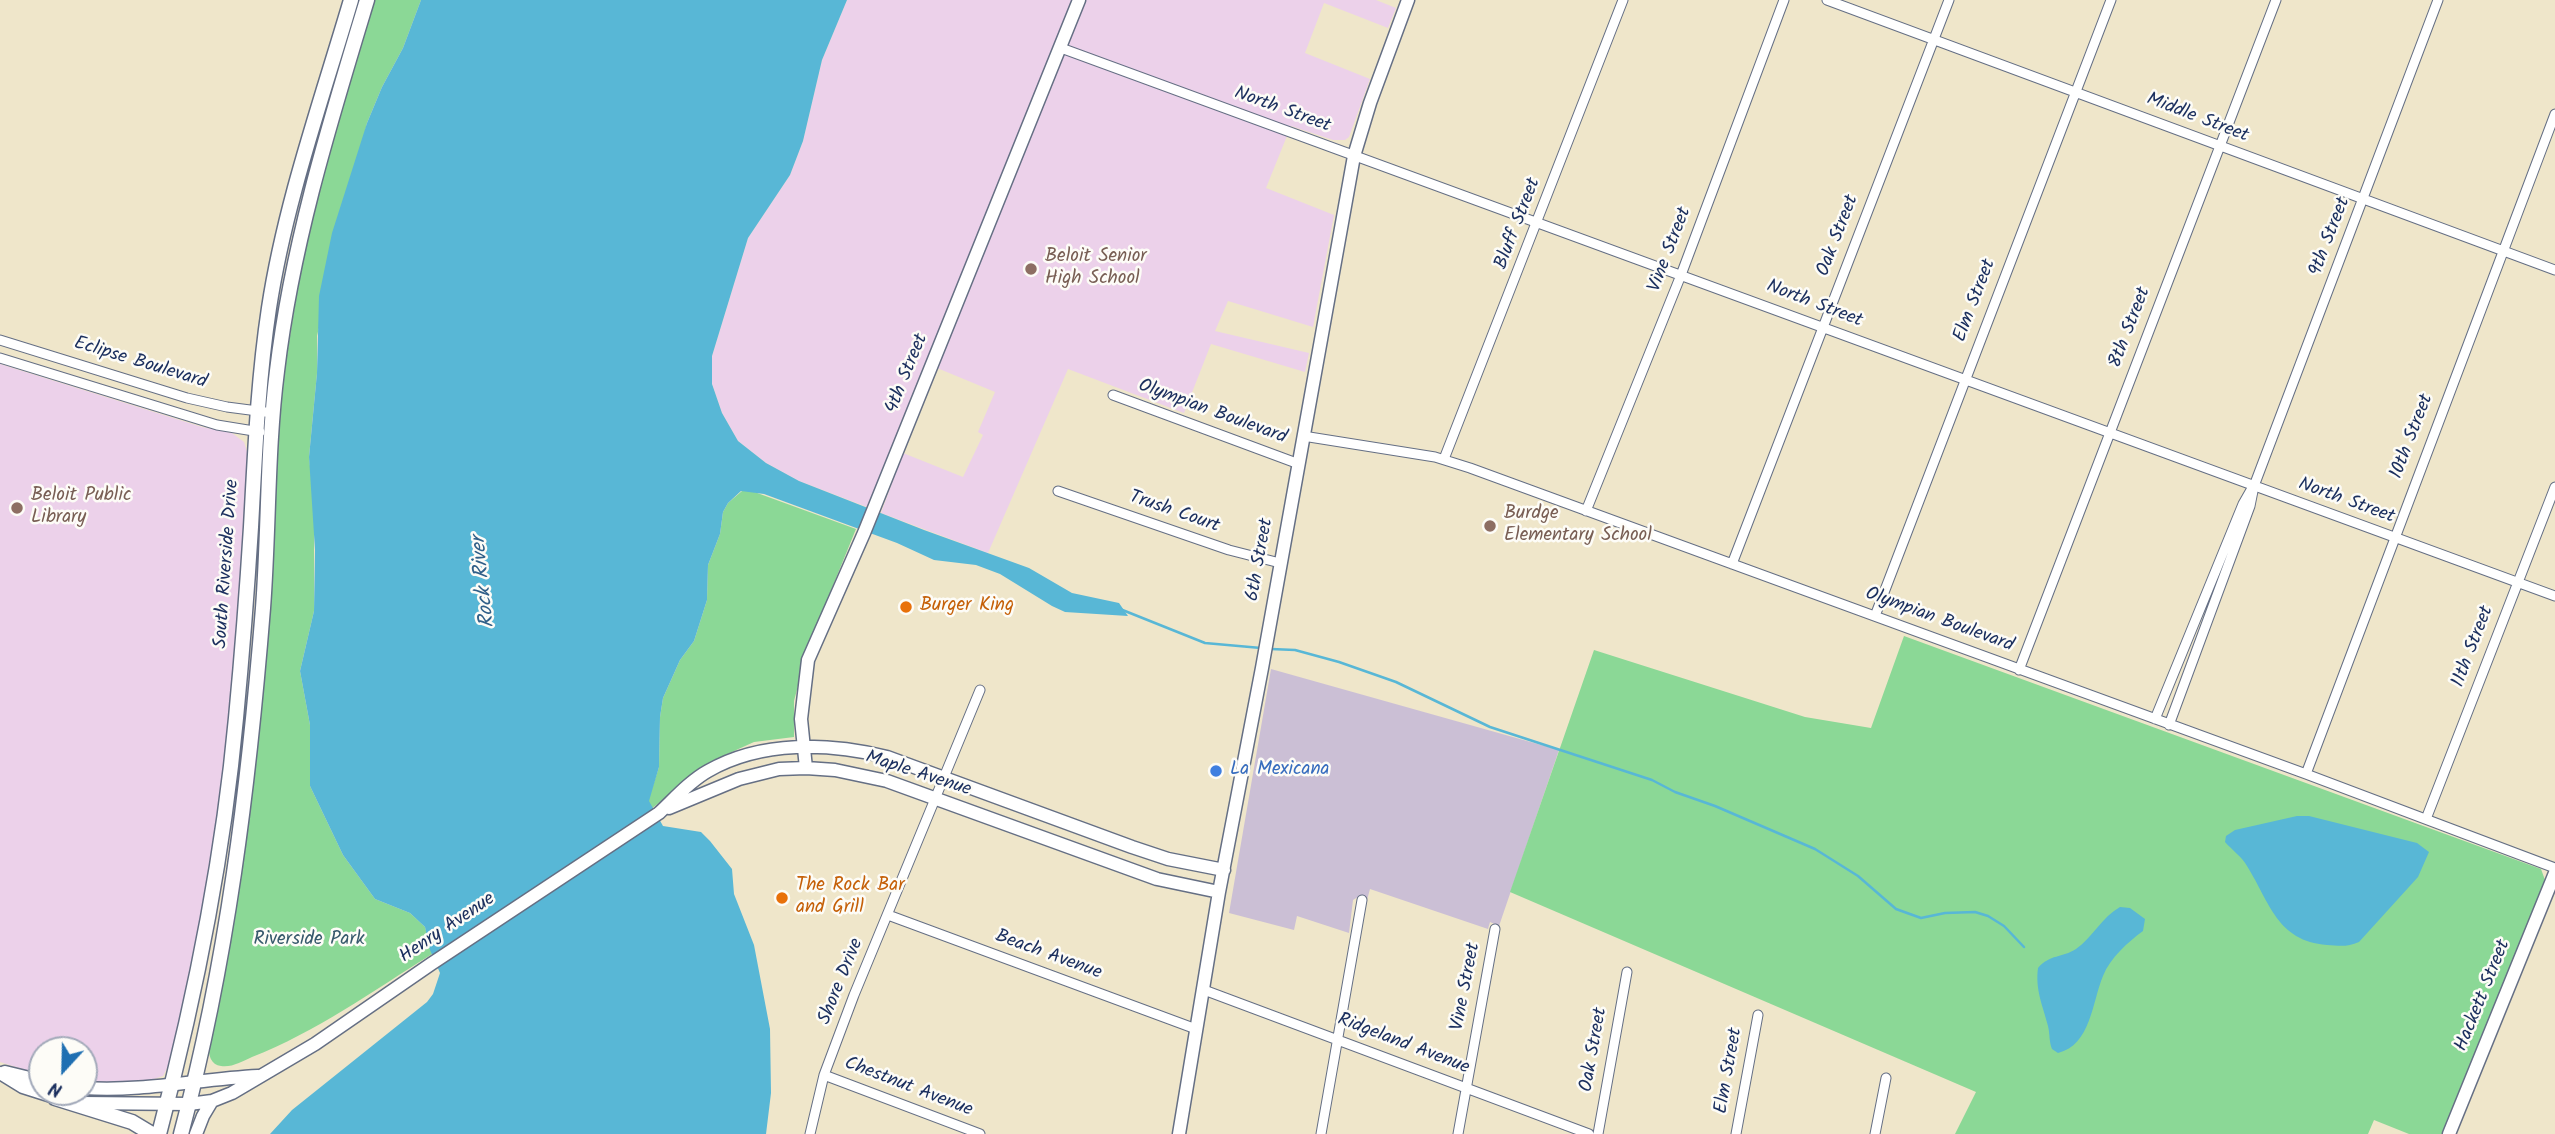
<!DOCTYPE html>
<html>
<head>
<meta charset="utf-8">
<style>
	body { margin:0 }
	#map { position:relative; width:2555px; height:1134px; overflow:hidden; background:#efe6ca; font-family:Kalam,sans-serif }
	canvas { display:block }
	.north { position:absolute; left:28px; top:1036px; width:70px; height:70px; box-sizing:border-box; background:#fdfcf7; border:2px solid #a3aaba; border-radius:50%; rotate:202deg; font-size:19px; font-weight:700; line-height:28px; text-align:center; color:#1b2f5e }
	.north::after { content:''; display:block; margin:auto; width:24px; height:32px; background:#1f6fb2; clip-path:polygon(50% 0,100% 100%,50% 72%,0 100%) }
</style>
</head>
<body>
<div id="map">
<canvas width="2555" height="1134"></canvas>
<div class="north">N</div>
</div>
<script>
const ctx = document.querySelector('canvas').getContext('2d');
ctx.lineJoin = 'round';
function fillPath(path, color) { ctx.fillStyle = color; ctx.fill(path, 'evenodd'); }
function strokePath(path, color, width, dash) { ctx.strokeStyle = color; ctx.lineWidth = width; ctx.lineCap = dash ? 'butt' : 'round'; ctx.setLineDash(dash || []); ctx.stroke(path); }
function drawText(font, color, halo, rows, align = 'center') {
  ctx.font = font + ' Kalam,sans-serif'; ctx.lineWidth = 5; ctx.setLineDash([]); ctx.textBaseline = 'middle'; ctx.strokeStyle = halo; ctx.fillStyle = color; for (const [text, x, y, turn = 0] of rows) {
    ctx.save(); ctx.translate(x, y); ctx.rotate((+turn || 0) * Math.PI / 180); ctx.textAlign = isNaN(turn) ? turn : align; if (halo) ctx.strokeText(text, 0, 0); ctx.fillText(text, 0, 0); ctx.restore();
  }
}
fillPath(new Path2D(`
	M847 0H1376L1396 8 1388 28 1324 3 1305 53 1370 79 1349 137 1345 140H1333L1291 126 1266 188 1334 215 1313 327 1228 301 1215 331 1309 353 1305 372 1211 344 1184 413 1068 369 988 553 881 513 903 453 963 477 983 435 978 432 995 392 925 363 867 507 799 481 766 463 738 441 722 413 712 384V356L748 238 790 175 803 141 822 60Z
	M0 364 202 427 232 433 244 442 248 455 241 589 226 750 212 850 200 920 170 1062 163 1076 145 1082H84V1050H42V1075L0 1062Z`), '#ecd1ea');
fillPath(new Path2D(`
	M1271 669 1559 750 1499 926 1490 922 1488 929 1370 889 1367 900 1358 897 1353 900 1349 933 1297 916 1294 930 1229 913Z`), '#cbbfd5');
fillPath(new Path2D(`
	M375 0H421L403 48 382 87 367 123 317 336V373L309 457 314 504V611L300 671 310 725V786L343 855 375 899 410 913 425 927 432 954C373 991 316 1032 252 1057 243 1061 231 1068 221 1066 211 1065 208 1055 209 1046L224 976 236 906 284 373 301 268 318 190Z
	M749 490 856 529 808 647 794 701V737L754 742 714 760 651 809 648 801 659 767 660 717 663 698 680 660 694 641 707 600 708 565 720 534 723 512 728 503 742 491Z
	M1904 636 2541 869 2545 880 2542 889 2444 1134H2409L2374 1120 2368 1134H1955L1976 1092 1510 892 1594 650 1805 717 1871 728Z`), '#8bd896');
fillPath(new Path2D(`
	M421 0H847L822 60 803 141 790 175 748 238 712 356V384L722 413 738 441 766 463 799 481 924 530 1029 568 1072 593 1119 603 1128 616 1065 612 1052 606 1000 574 976 565 934 560 897 543 764 494 741 491 728 503 723 512 720 534 708 565 707 600 694 641 680 660 663 698 660 717 659 767 649 801 663 826 701 832 710 841 732 869 734 894 754 945 770 1029 771 1093 766 1134H270L292 1110 427 1002 433 994 440 973 430 950 425 927 410 913 375 899 343 855 310 786V725L300 671 314 611 315 550 309 457 317 373 319 296 332 233 367 123 382 87 403 48Z
	M2297 816H2309L2417 843 2429 852 2418 877 2359 942C2348 947 2340 946 2327 945 2277 941 2270 903 2247 866 2242 857 2232 850 2225 842L2226 836 2235 830Z
	M2120 907 2130 908 2145 919 2143 931C2128 942 2110 958 2103 976 2092 1002 2091 1045 2058 1053L2052 1049C2049 1042 2050 1034 2048 1026 2043 1006 2035 990 2038 968 2050 954 2062 958 2076 949 2093 937 2102 917 2120 907Z`), '#58b7d6');
strokePath(new Path2D(`
	M1120 609 1205 643 1261 648
	M1271 649 1295 650 1339 662 1396 682 1490 727 1652 780 1675 792 1715 806 1815 849 1858 876 1896 909 1921 918 1945 913 1975 912 1988 916 2004 926 2024 947`), '#58b7d6', 2.5);
const street = new Path2D(`
	M1827 0 2555 270
	M1061 48 2555 596
	M0 340 187 398 227 407 273 413
	M0 358 217 425 260 432
	M1113 395 1299 464
	M1303 436 1435 457 1470 468 2306 774 2555 868
	M1444 459 1623 0
	M1058 491 1229 550 1280 563
	M1586 511 1681 275 1784 0
	M1732 564 1949 0
	M1875 616 2111 0
	M2019 670 2276 0
	M2155 719 2243 504 2251 490
	M2169 725 2250 506 2254 486 2438 0
	M2306 774 2555 114
	M2426 819 2555 487
	M888 915 1196 1029
	M1204 990 1589 1134
	M824 1075 980 1134
	M810 1134 824 1075 854 995 980 690
	M1321 1134 1362 900
	M1458 1134 1495 929
	M1598 1134 1627 972
	M1736 1134 1758 1015
	M1875 1134 1886 1078`);
const secondary = new Path2D(`
	M806 768 801 719 808 660 864 533 1079 0
	M669 808 739 779 779 769 806 768 835 770 887 781 1157 879 1219 892
	M5 1072 42 1081
	M0 1073 23 1087 64 1100
	M84 1088C143 1092 199 1079 258 1076
	M82 1103 189 1104 212 1101 232 1093 315 1044 431 964 659 813C675 798 690 781 708 771 762 740 829 743 887 757L1132 847 1168 859 1224 870
	M196 1134 203 1116 212 1101
	M1179 1134 1219 892 1262 668 1354 156 1370 103 1408 0
	M2449 1134 2555 873`);
const primary = new Path2D(`
	M55 1098 132 1122 152 1134
	M159 1134C195 998 223 859 236 718 242 655 247 591 251 527 255 454 258 381 269 308 285 203 321 102 351 0
	M181 1134C227 963 249 784 263 608 269 529 267 449 277 371 292 244 330 122 367 0`);
strokePath(street, '#656f84', 11);
strokePath(secondary, '#656f84', 15);
strokePath(primary, '#656f84', 17);
strokePath(street, '#fff', 9);
strokePath(secondary, '#fff', 12);
strokePath(primary, '#fff', 14);
for (const [x, y, r, color] of [
	[1031,269,7,"#8d6e63"],
	[17,508,7,"#8d6e63"],
	[1490,526,7,"#8d6e63"],
	[906,607,7,"#e8710a"],
	[1216,771,7,"#3f7fe0"],
	[782,898,7,"#e8710a"]
]) { const dot = new Path2D(); dot.arc(x, y, r, 0, 2 * Math.PI); ctx.fillStyle = color; ctx.fill(dot); strokePath(dot, '#fdfcf7', 2.5); }
drawText('19px', '#1b2f5e', '#fdfcf7', [
	["North Street",1282,111,20],
	["Middle Street",2197,119,21],
	["Bluff Street",1519,224,-69],
	["Oak Street",1839,236,-69],
	["9th Street",2331,237,-69],
	["Vine Street",1671,250,-69],
	["Elm Street",1976,301,-69],
	["North Street",1814,305,21],
	["8th Street",2131,328,-69],
	["Eclipse Boulevard",140,364,17],
	["4th Street",908,374,-68],
	["Olympian Boulevard",1212,413,20],
	["10th Street",2413,437,-69],
	["North Street",2346,502,20],
	["Trush Court",1174,513,19],
	["6th Street",1261,560,-80],
	["South Riverside Drive",228,564,-86],
	["Olympian Boulevard",1939,621,20],
	["11th Street",2474,647,-69],
	["Maple Avenue",918,775,18],
	["Henry Avenue",448,929,-34],
	["Beach Avenue",1048,956,20],
	["Shore Drive",842,982,-68],
	["Vine Street",1467,987,-79],
	["Hackett Street",2484,996,-68],
	["Ridgeland Avenue",1403,1045,21],
	["Oak Street",1595,1050,-80],
	["Elm Street",1730,1071,-80],
	["Chestnut Avenue",908,1088,21]
]);
drawText('19px', '#785e54', '#fdfcf7', [
	["Beloit Senior",1045,258],
	["High School",1045,280],
	["Beloit Public",31,497],
	["Library",31,519],
	["Burdge",1504,515],
	["Elementary School",1504,537]
], 'left');
drawText('19px', '#c56008', '#fdfcf7', [
	["Burger King",920,607],
	["The Rock Bar",796,887],
	["and Grill",796,909]
], 'left');
drawText('19px', '#366cbe', '#fdfcf7', [
	["La Mexicana",1230,771]
], 'left');
drawText('19px', '#37596c', '#fdfcf7', [
	["Riverside Park",309,941]
]);
drawText('italic 21px', '#305f88', '#fdfcf7', [
	["Rock River",485,582,-96]
]);
</script>
</body>
</html>
